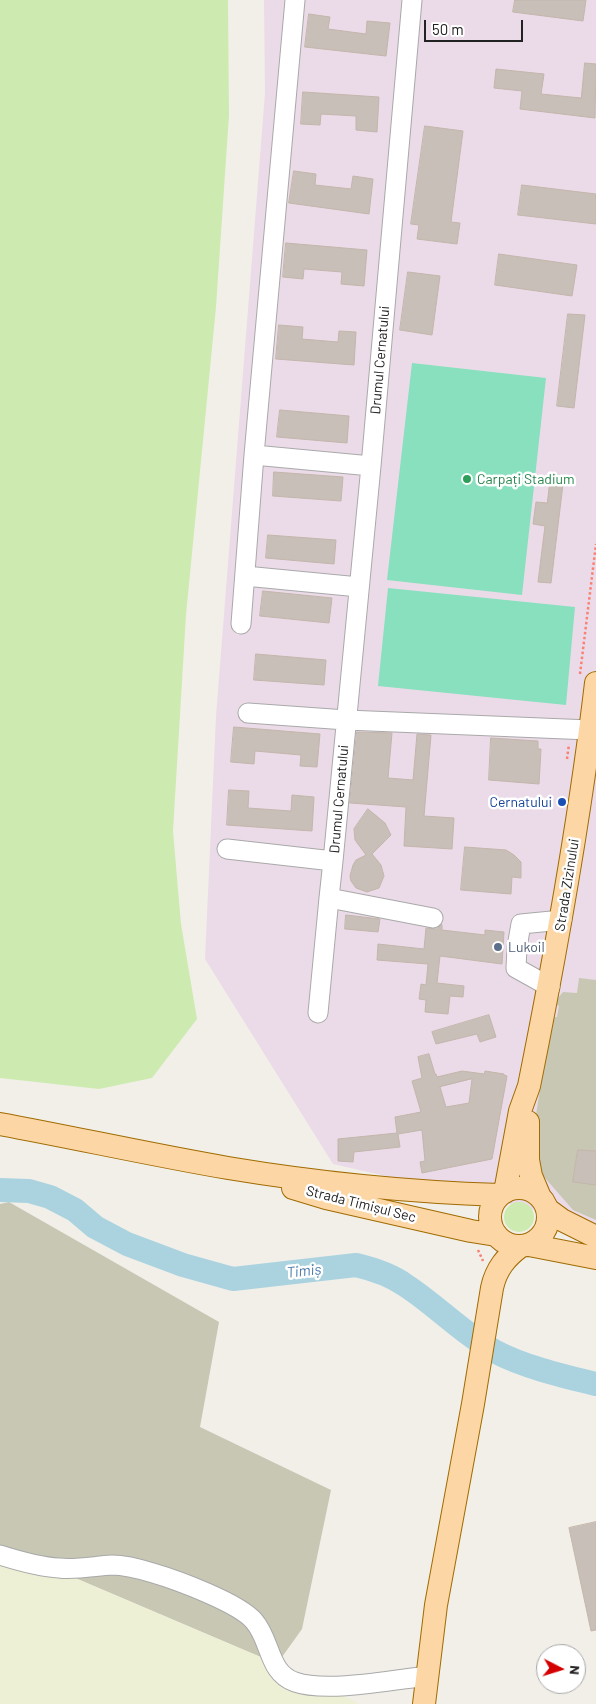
<!DOCTYPE html>
<html>
<head>
<meta charset="utf-8">
<style>
	body { margin:0 }
	#map { position:relative; width:596px; height:1704px; overflow:hidden; background:#f2efe9; font-family:Barlow,sans-serif }
	canvas { display:block }
	.north { position:absolute; left:536px; top:1644px; width:50px; height:50px; box-sizing:border-box; background:#fff; border:1px solid #a7a7a7; border-radius:50%; rotate:95deg; font-size:14px; font-weight:700; line-height:20px; text-align:center; color:#222 }
	.north::after { content:''; display:block; margin:auto; width:18px; height:22px; background:#d40000; clip-path:polygon(50% 0,100% 100%,50% 72%,0 100%) }
	.scale { position:absolute; left:424px; top:20px; width:99px; height:22px; box-sizing:border-box; border:2px solid #222; border-top:0; padding-left:6px; font-size:15px; line-height:18px; white-space:nowrap; color:#222; -webkit-text-stroke:4px #fff; paint-order:stroke }
</style>
</head>
<body>
<div id="map">
<canvas width="596" height="1704"></canvas>
<div class="north">N</div>
<div class="scale">50 m</div>
</div>
<script>
const ctx = document.querySelector('canvas').getContext('2d');
ctx.lineJoin = 'round';
function fillPath(path, color) { ctx.fillStyle = color; ctx.fill(path, 'evenodd'); }
function strokePath(path, color, width, dash) { ctx.strokeStyle = color; ctx.lineWidth = width; ctx.lineCap = dash ? 'butt' : 'round'; ctx.setLineDash(dash || []); ctx.stroke(path); }
function drawText(font, color, halo, rows, align = 'center') {
  ctx.font = font + ' Barlow,sans-serif'; ctx.lineWidth = 5; ctx.setLineDash([]); ctx.textBaseline = 'middle'; ctx.strokeStyle = halo; ctx.fillStyle = color; for (const [text, x, y, turn = 0] of rows) {
    ctx.save(); ctx.translate(x, y); ctx.rotate((+turn || 0) * Math.PI / 180); ctx.textAlign = isNaN(turn) ? turn : align; if (halo) ctx.strokeText(text, 0, 0); ctx.fillText(text, 0, 0); ctx.restore();
  }
}
fillPath(new Path2D(`
	M264 0H596V1224L333 1164 205 959 216 716 265 93Z`), '#ebdbe8');
fillPath(new Path2D(`
	M579 978 596 980V1220L573 1210 539 1171 531 1148 551 1017H557L559 1006 554 1003 563 992 577 993Z
	M9 1202 219 1322 200 1427 331 1490 302 1629 277 1664 0 1546V1204Z`), '#c7c7b4');
fillPath(new Path2D(`
	M0 1546 277 1664 360 1704H0Z`), '#eef0d5');
fillPath(new Path2D(`
	M0 0H228L229 115 216 307 186 615 173 831 181 924 197 1019 152 1078 99 1089 0 1078Z
	M504 1217a15 15 0 1 1 30 0a15 15 0 1 1-30 0Z`), '#cdebb0');
fillPath(new Path2D(`
	M412 363 546 378 522 595 387 580Z
	M388 588 575 607 566 705 378 686Z`), '#88e0be');
strokePath(new Path2D(`
	M0 1190 29 1191 50 1197 75 1210 95 1227 127 1244 183 1265 233 1279 356 1265C373 1269 391 1275 405 1285 436 1305 462 1333 494 1351 524 1367 563 1376 596 1384`), '#aad3df', 24);
const building = new Path2D(`
	M515 0H586L583 21 513 12Z
	M309 14 330 17 328 29 366 34 367 21 390 23 386 56 305 47Z
	M585 63 596 64 595 118 520 109 522 91 494 88 496 69 544 74 541 94 581 98Z
	M303 92 379 97 377 132 356 130V116L321 114 320 125 301 124Z
	M425 126 463 131 451 222 460 223 457 244 417 239 419 225 411 224Z
	M294 171 316 174 315 185 351 189 353 176 373 179 369 214 289 203Z
	M522 185 596 194V224L518 215Z
	M286 243 367 250 364 286 341 284 342 272 304 269 303 279 283 277Z
	M499 254 577 265 572 296 495 285Z
	M408 272 440 276 432 335 400 330Z
	M568 314 585 315 574 408 557 406Z
	M279 325 303 327 302 339 338 342 339 331 356 332 354 365 276 359Z
	M280 410 349 416 347 443 277 437Z
	M274 472 343 477 341 501 273 496Z
	M551 474 564 476 551 583 538 582 545 526 533 524 536 502 547 503Z
	M268 535 336 540 334 564 266 558Z
	M263 591 332 598 329 623 260 616Z
	M256 654 326 660 324 685 254 680Z
	M234 727 320 734 317 767 300 766 301 755 255 751 254 764 231 762Z
	M357 732 392 733 388 778 413 780 417 734 431 735 424 816 454 818 452 849 404 846 406 807 350 803Z
	M491 738 538 741V749H541L539 784 489 780Z
	M229 790 249 791 248 808 291 811 292 795 314 797 312 831 227 825Z
	M368 809 385 823 391 835 372 854 381 865 384 876 379 888 367 892 356 888 351 881 350 876 353 865 356 860 366 855 355 840 354 829Z
	M465 847 506 850 514 855 521 862V878L512 877 511 894 461 890Z
	M346 915 380 919 378 932 345 929Z
	M442 925V930L485 935V930L504 932 502 964 440 956 437 983 464 986 463 997 450 996 448 1014 425 1012 426 1000 419 999 421 984 426 985 428 964 377 960 378 944 424 949 426 928 436 929Z
	M489 1015 496 1037 480 1042 477 1034 436 1044 432 1032Z
	M429 1054 435 1074H436L437 1077 462 1071 484 1074 485 1071 504 1074V1075L507 1076 492 1159 422 1173 420 1162 425 1161 422 1130 398 1134 400 1147 354 1152 353 1162 338 1161V1139L397 1133 395 1117 421 1112 412 1081 422 1078 418 1057ZM472 1079 469 1103 446 1107 440 1087Z
	M578 1150 596 1151V1185L573 1182Z
	M596 1522V1630L591 1631 569 1528Z`);
fillPath(building, '#c7bfb8');
strokePath(building, '#c4b6ab', 1);
const minor = new Path2D(`
	M254 455 371 466
	M245 576 359 587
	M241 624 254 455 295 0
	M248 713 346 720 590 730
	M227 849 333 861 371 466 412 0
	M333 861 329 898 433 918
	M550 987 516 968 517 947 521 924 562 920
	M318 1013 329 898
	M0 1555C19 1561 39 1567 59 1568 76 1570 95 1566 112 1565 126 1565 140 1569 153 1573 177 1580 239 1603 254 1621 271 1640 268 1673 295 1682 326 1693 393 1680 427 1676`);
const major = new Path2D(`
	M528 1122V1160L531 1176 539 1195
	M0 1124C76 1138 152 1155 228 1168 318 1183 409 1192 500 1195
	M490 1217a29 29 0 1 1 58 0a29 29 0 1 1-58 0Z
	M293 1188 326 1198 471 1231 496 1235
	M505 1192 520 1111 529 1086C556 952 580 819 596 683
	M547 1209 562 1220 596 1237
	M529 1245 596 1258
	M424 1704 436 1605 473 1404 492 1288C496 1269 506 1257 521 1246`);
strokePath(minor, '#a9a9a9', 21);
strokePath(major, '#a06b00', 24);
strokePath(new Path2D(`
	M580 674 596 544
	M567 759 569 744
	M478 1250 483 1261`), '#fa8072', 2.5, [2.5, 2.5]);
strokePath(minor, '#fff', 19);
strokePath(major, '#fcd6a4', 22);
for (const [x, y, r, color] of [
	[467,479,5,"#2e9e5b"],
	[562,802,5,"#1a4fb4"],
	[498,947,5,"#5c6f8a"]
]) { const dot = new Path2D(); dot.arc(x, y, r, 0, 2 * Math.PI); ctx.fillStyle = color; ctx.fill(dot); strokePath(dot, '#fff', 2); }
drawText('14px', '#222', '#fff', [
	["Drumul Cernatului",380,360,-85],
	["Drumul Cernatului",339,799,-85],
	["Strada Zizinului",567,885,-81],
	["Strada Timișul Sec",361,1204,14]
]);
drawText('14px', '#27864d', '#fff', [
	["Carpați Stadium",477,479]
], 'left');
drawText('14px', '#164399', '#fff', [
	["Cernatului",552,802]
], 'right');
drawText('14px', '#4e5e75', '#fff', [
	["Lukoil",508,947]
], 'left');
drawText('italic 15px', '#4a7aab', '#fff', [
	["Timiș",304,1271,-6]
]);
</script>
</body>
</html>
